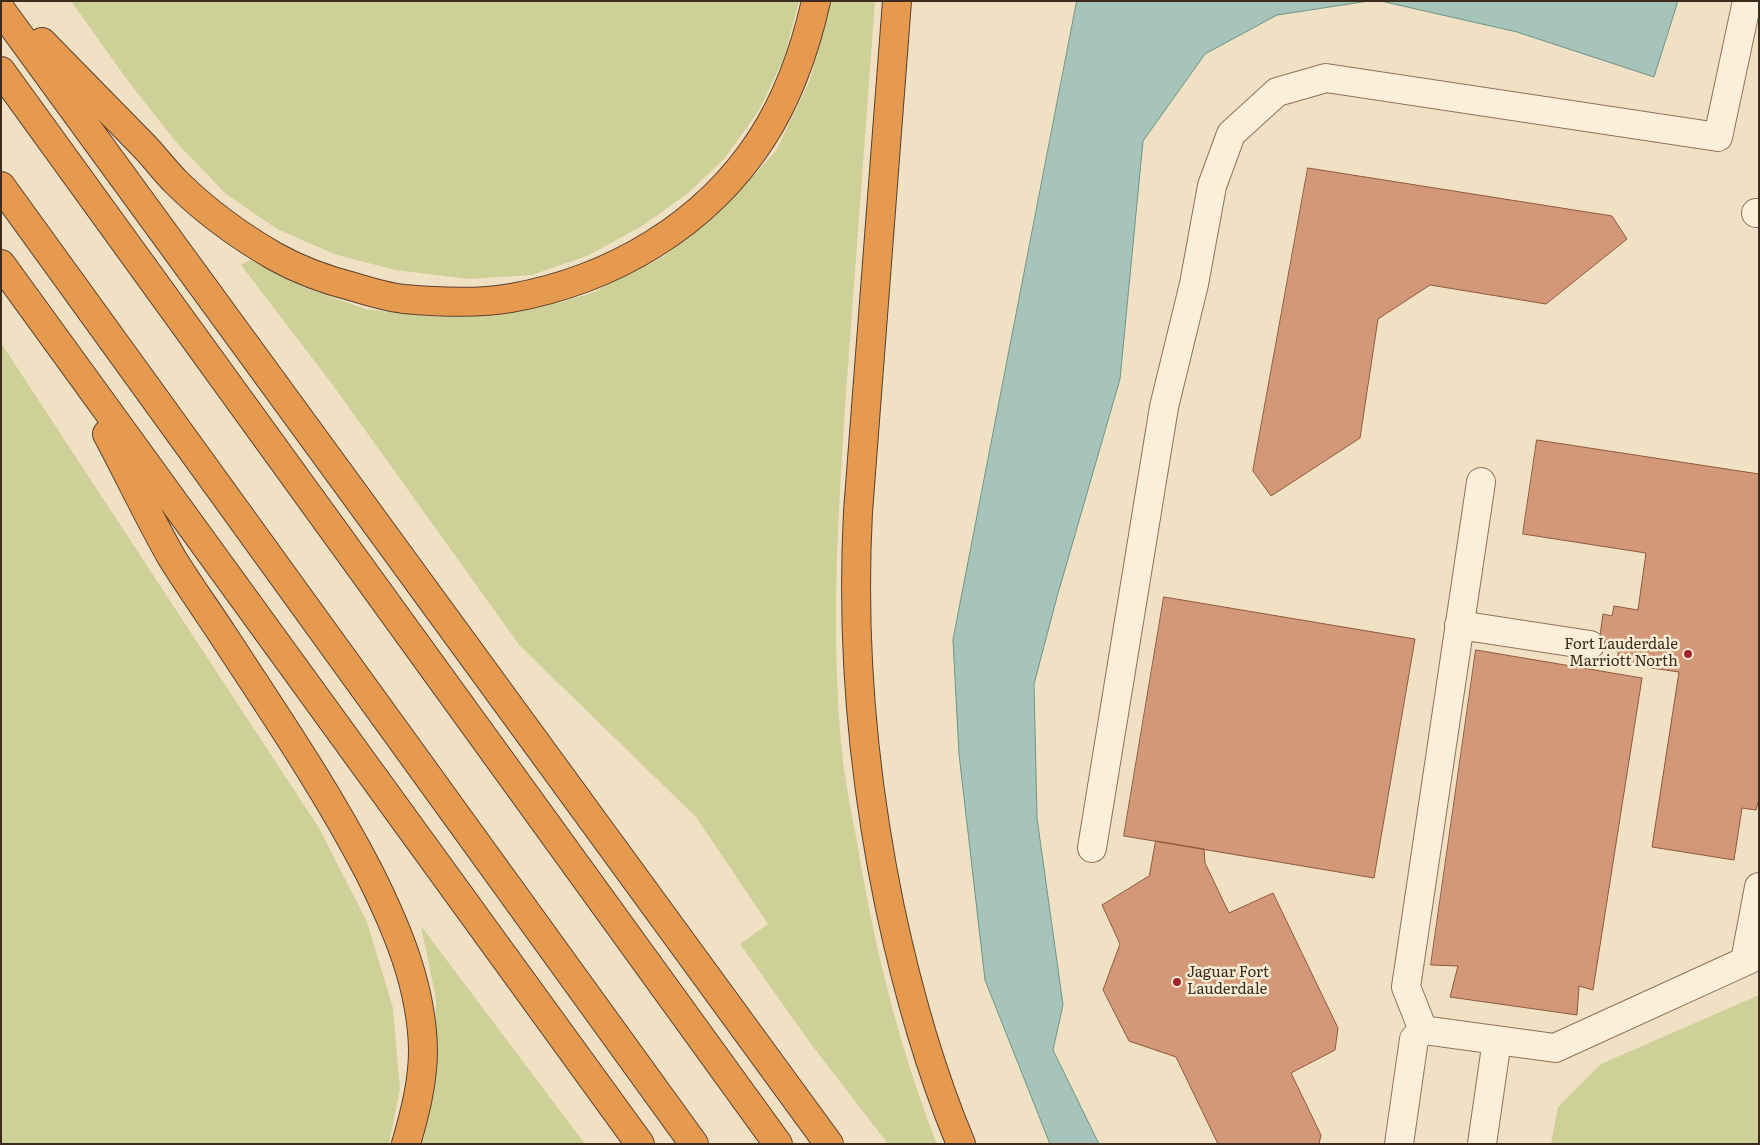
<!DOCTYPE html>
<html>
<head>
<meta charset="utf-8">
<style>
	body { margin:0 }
	#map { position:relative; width:1760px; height:1145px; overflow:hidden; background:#f1e1c4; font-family:Literata,serif }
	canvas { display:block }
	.frame { position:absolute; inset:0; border:2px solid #3d2b1e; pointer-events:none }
</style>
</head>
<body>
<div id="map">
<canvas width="1760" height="1145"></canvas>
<div class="frame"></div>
</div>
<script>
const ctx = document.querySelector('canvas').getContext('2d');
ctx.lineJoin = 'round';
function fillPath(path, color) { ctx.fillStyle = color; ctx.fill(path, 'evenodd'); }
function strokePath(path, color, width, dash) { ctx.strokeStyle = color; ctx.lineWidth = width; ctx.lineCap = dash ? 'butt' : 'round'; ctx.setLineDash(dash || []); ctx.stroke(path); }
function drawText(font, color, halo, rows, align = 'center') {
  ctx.font = font + ' Literata,serif'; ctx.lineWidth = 5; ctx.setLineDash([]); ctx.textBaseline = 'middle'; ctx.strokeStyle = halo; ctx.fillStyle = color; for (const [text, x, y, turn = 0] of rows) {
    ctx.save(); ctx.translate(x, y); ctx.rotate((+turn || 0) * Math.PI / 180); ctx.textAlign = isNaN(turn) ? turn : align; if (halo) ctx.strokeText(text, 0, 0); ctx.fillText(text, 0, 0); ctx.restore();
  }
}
fillPath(new Path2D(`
	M71 1H799L784 58 759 110 725 158 687 194 642 226 587 256 532 275 469 279 395 270 334 254 277 229 226 194 176 142 128 81Z
	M831 1H875C866 123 857 245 848 366 839 498 829 630 843 761 846 786 851 811 856 836 873 941 898 1045 937 1144H888L811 1044 740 944 768 924 696 817 520 646 332 384 241 265 250 260 305 288 366 309 433 317 500 315 562 302 592 293 663 257 723 209 776 151 810 80Z
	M1 343 319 828 367 922 393 1008 400 1089 389 1144H1Z
	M421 926 585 1144H422L424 1138 435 1067 436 999Z
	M1759 995V1144H1551L1558 1107 1601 1064Z`), '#cdd097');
const water = new Path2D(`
	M1077 1H1369L1277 15 1205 54 1143 141 1120 379 1057 597 1034 684 1037 818 1063 1005 1053 1050 1099 1144H1050L985 980 959 754 953 640Z
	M1381 1H1678L1654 77 1517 32Z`);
fillPath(water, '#a6c4ba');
strokePath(water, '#6c9487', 1);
const building = new Path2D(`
	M1308 168 1612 216 1627 239 1546 304 1430 285 1378 319 1360 438 1271 496 1253 471Z
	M1537 440 1759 474V799L1756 810 1742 808 1734 860 1652 847 1679 672 1617 663 1619 645 1599 643 1603 614 1612 616 1614 606 1638 610 1646 553 1523 534Z
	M1164 597 1415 639 1374 878 1124 836Z
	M1476 650 1642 678 1593 990 1579 986 1577 1015 1450 997 1458 966 1431 965Z
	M1156 841 1204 849 1205 863 1229 913 1273 893 1338 1028 1335 1050 1291 1073 1321 1135 1319 1144H1218L1176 1057 1129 1041 1103 990 1120 944 1102 905 1149 876Z`);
fillPath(building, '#d29878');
strokePath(building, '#8f583d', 1);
const minor = new Path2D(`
	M1756 213H1759
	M1459 625 1590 645
	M1092 848 1164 407 1194 284 1212 186 1231 134 1277 92 1326 78 1718 137 1747 1
	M1745 961 1759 887
	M1423 1030 1406 987 1481 482
	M1399 1144 1414 1039 1423 1030 1555 1048 1759 955
	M1482 1144 1497 1040`);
const highway = new Path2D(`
	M897 1 858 512C851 645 863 777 890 908 907 988 929 1068 961 1144
	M1 10 829 1144
	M42 42C75 76 109 110 142 144 154 156 164 170 176 182 205 211 238 235 274 256 299 270 326 280 354 287 370 292 387 297 404 299 437 302 478 304 511 298 612 280 706 225 762 138 789 96 805 50 816 1
	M1 71 778 1144
	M1 186 694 1144
	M1 264 640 1144
	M107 434C129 475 149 518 172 558 188 584 206 609 223 635 274 713 326 789 369 872 397 928 422 987 423 1050 423 1082 415 1113 406 1144`);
strokePath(minor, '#8e7259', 30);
strokePath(highway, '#5b402d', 30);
strokePath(minor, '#fbefd9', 28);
strokePath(highway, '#e59a50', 28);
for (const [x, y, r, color] of [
	[1688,654,5,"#a1252d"],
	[1177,982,5,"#a1252d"]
]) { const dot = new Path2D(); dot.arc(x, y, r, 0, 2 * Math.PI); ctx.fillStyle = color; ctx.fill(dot); strokePath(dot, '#f8ecd5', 2); }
drawText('15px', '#3d2b1e', '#f8ecd5', [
	["Fort Lauderdale",1678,645],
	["Marriott North",1678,662],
	["Jaguar Fort",1187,973,"left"],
	["Lauderdale",1187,990,"left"]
], 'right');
</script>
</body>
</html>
